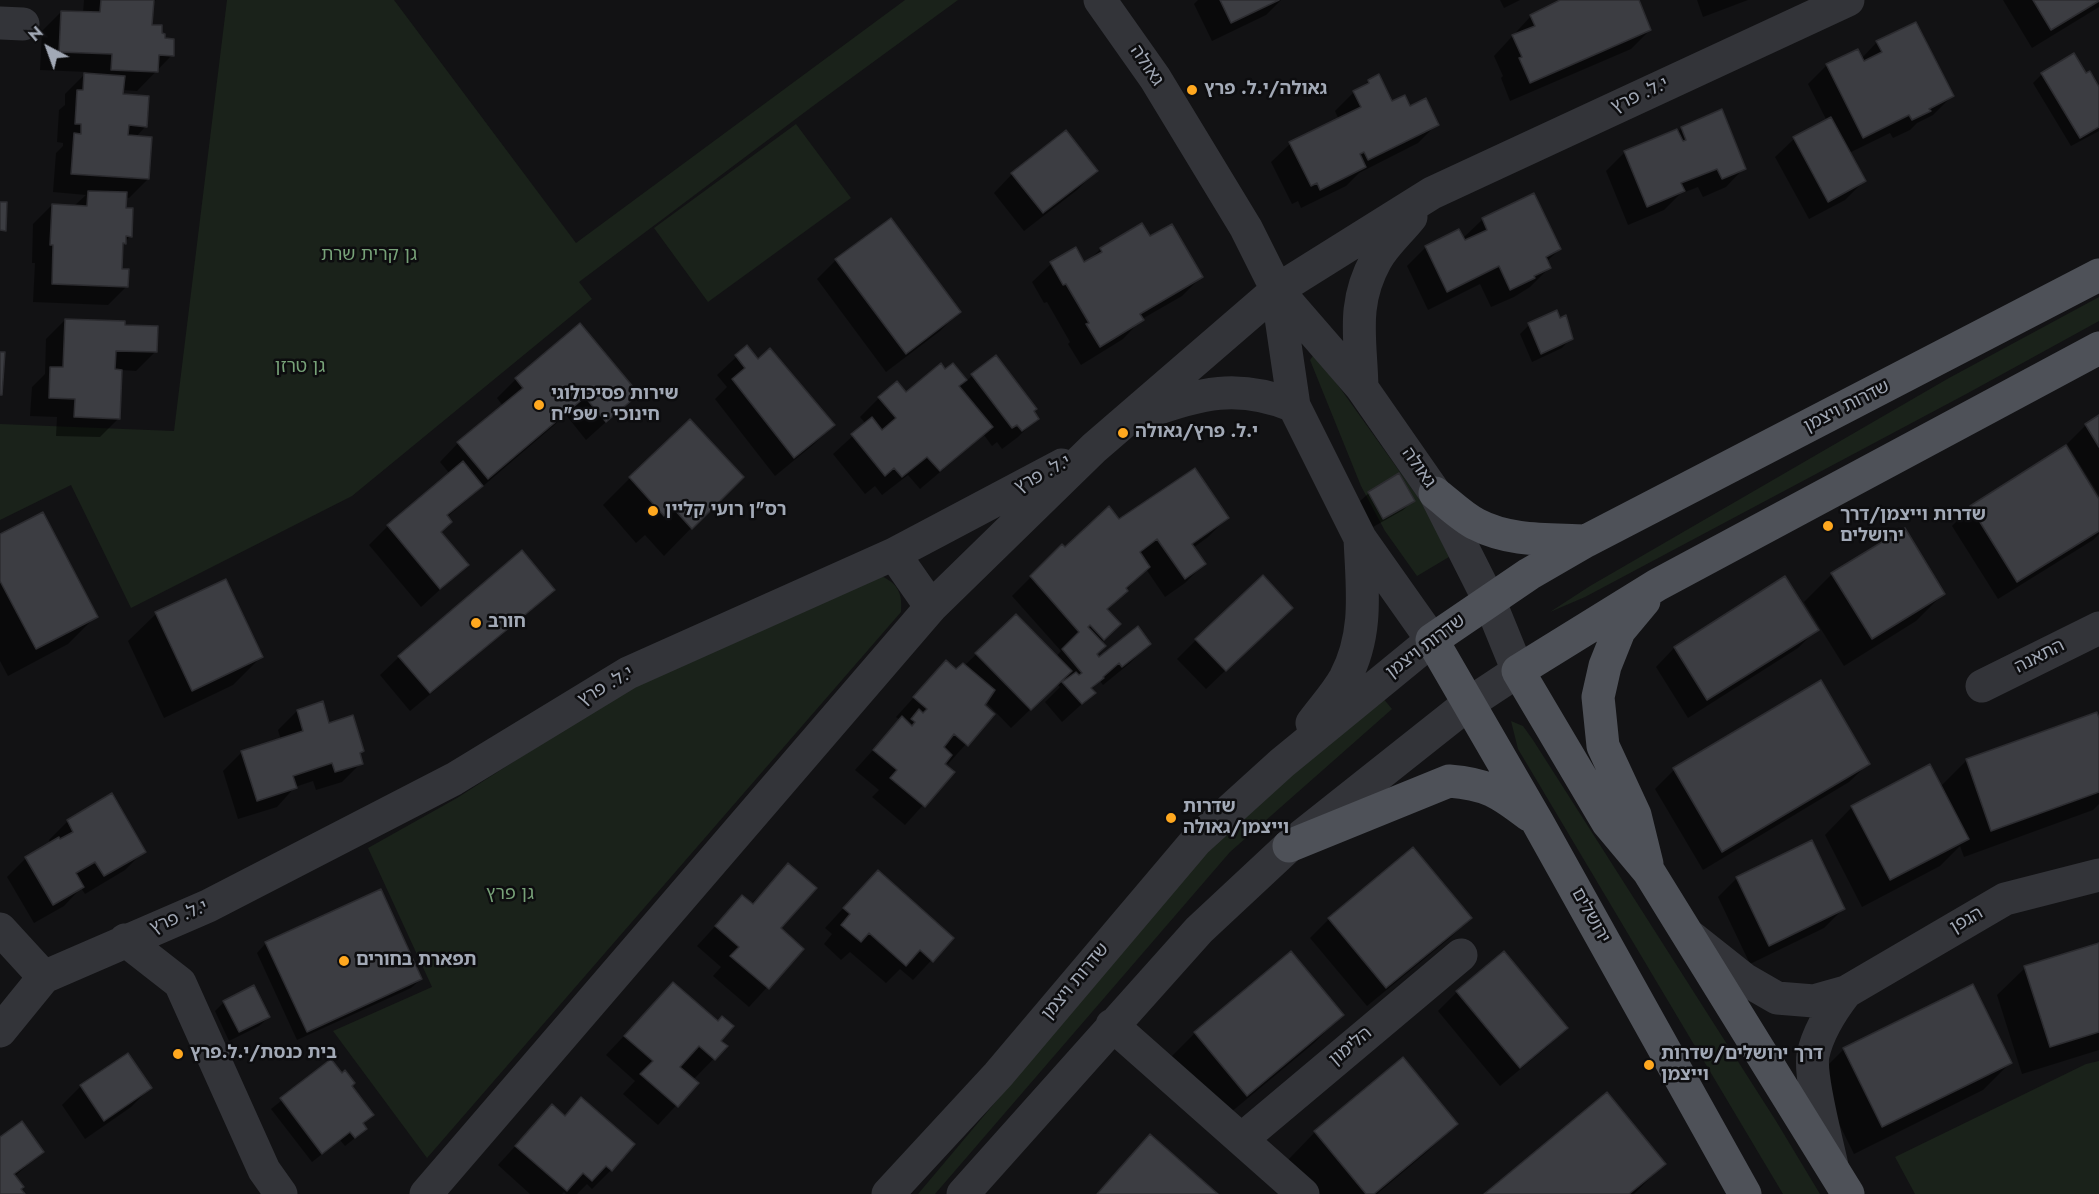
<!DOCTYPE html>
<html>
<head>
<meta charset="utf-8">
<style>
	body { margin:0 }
	#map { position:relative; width:2099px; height:1194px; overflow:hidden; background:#121214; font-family:Jost,sans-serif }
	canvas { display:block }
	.north { position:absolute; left:18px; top:18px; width:60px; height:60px; -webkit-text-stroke:4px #0d0d0f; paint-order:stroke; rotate:319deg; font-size:16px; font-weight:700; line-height:24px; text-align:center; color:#a2a9b6 }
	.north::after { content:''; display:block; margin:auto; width:21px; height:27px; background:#a2a9b6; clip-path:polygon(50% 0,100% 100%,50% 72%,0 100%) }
</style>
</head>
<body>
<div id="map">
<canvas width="2099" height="1194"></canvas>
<div class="north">N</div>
</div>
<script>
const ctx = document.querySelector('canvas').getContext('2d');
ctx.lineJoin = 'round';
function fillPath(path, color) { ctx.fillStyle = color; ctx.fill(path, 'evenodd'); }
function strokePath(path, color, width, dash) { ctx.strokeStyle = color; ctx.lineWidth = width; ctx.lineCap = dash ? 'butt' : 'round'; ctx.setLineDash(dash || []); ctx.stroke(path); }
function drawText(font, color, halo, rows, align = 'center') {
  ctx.font = font + ' Jost,"Noto Sans Hebrew",sans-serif'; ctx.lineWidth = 5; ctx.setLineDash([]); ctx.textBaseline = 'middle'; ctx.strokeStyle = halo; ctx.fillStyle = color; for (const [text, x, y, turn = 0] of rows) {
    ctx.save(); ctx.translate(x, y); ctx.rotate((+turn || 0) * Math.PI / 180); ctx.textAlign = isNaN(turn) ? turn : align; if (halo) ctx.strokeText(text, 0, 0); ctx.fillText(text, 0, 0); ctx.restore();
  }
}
fillPath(new Path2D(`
	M227 0H394L576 243 905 0H958L813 106 579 282 592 299 352 496 131 608 71 485 0 520V424L174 431Z
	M796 124 851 198 708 302 654 228Z
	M2099 297V321L1968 393 1585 597 1550 612 1590 586 1949 378Z
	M1315 353 1425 507 1449 557 1417 576 1385 531 1361 486 1310 360Z
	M874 573C895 581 903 589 901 612L427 1158 333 1031 432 987 368 848 457 798 633 685Z
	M1382 697 1392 709 1230 852 935 1194H918L1228 826Z
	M1511 721 1523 726 1533 740 1776 1121 1820 1194H1783L1518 749Z
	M2099 1061V1194H1915L1895 1157 2086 1064Z`), '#1a221a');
fillPath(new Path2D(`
	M84 0H156L152 4 151 27 161 35 172 55 137 91 122 90V96L145 127 135 138 148 179 129 198 125 197V209L130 236 122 246 120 271 127 286 108 305 33 302 35 263H32L33 224 52 205 74 206 86 195 53 192 56 153 63 146V143L57 142 59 110 65 105V94L87 72 40 70 42 31 61 12 83 13Z
	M1198 0H1281L1266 15 1212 41 1194 4Z
	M1500 0H1520L1504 8Z
	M1563 0H1637L1650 30 1631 49 1510 101 1501 78 1503 76 1494 56 1531 16Z
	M1697 0H1748L1703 17Z
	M2003 0H2099V7L2032 48Z
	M1877 42 1952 96 1933 115 1917 123 1910 130 1893 138 1890 133 1849 153 1864 181 1845 200 1809 219 1775 157 1794 139 1827 121 1808 84 1827 65 1861 59Z
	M2042 74 2086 75 2099 90V131L2071 146 2033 83Z
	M1369 81 1391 103 1410 108 1437 124 1418 143 1359 173 1346 186 1301 208 1298 201 1292 204 1271 162 1290 144 1339 120 1335 111 1354 92Z
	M1682 128 1744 168 1726 187 1703 197 1698 187 1680 194 1664 210 1628 225 1606 171 1625 152 1677 132Z
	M1096 171 1077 190 1024 231 994 193 1012 174Z
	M1483 219 1560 249 1546 262 1549 268 1530 287 1514 297 1491 307 1480 284 1428 310 1407 266 1426 247 1462 239Z
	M1149 238 1201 277 1182 296 1142 319 1123 339 1081 365 1068 344 1070 342 1047 302 1044 303 1032 282 1051 264H1084L1101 249Z
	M836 260 959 312 940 331 886 372 817 279Z
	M65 320 123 327 155 352 136 371 121 370 119 418 100 437 56 436 57 417 30 416 32 387 45 374 46 339Z
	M580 325 637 394 586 440 566 415 447 517 440 533 467 565 421 607 369 545 388 526 450 474 440 462 458 443 503 406 497 398 516 379Z
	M1529 325 1571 338 1562 348 1532 362 1520 334Z
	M747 347 758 361 833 425 814 444 775 476 715 399 727 387 717 375Z
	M996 357 1037 418 1018 437 1002 449 997 442 992 446 984 435 920 489 908 475 882 495 875 486 865 494 833 454 866 424 860 417 879 398 906 394 953 365 966 381Z
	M2099 417V495L2067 444 2086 425Z
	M741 477 664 556 645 535 636 543 603 505 630 478Z
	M1369 493 1413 501 1403 510 1373 527 1359 502Z
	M2099 502V534L2093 540 1998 599 1952 526 1971 507Z
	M1227 518 1208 537 1193 548 1204 564 1185 583 1165 597 1146 569 1107 610 1119 624 1101 642 1095 655 1098 660 1149 644 1130 663 1103 685 1100 681 1097 683 1091 690 1094 693 1062 722 1045 702 1060 687 1057 684 1011 728 986 702 983 706 993 714 948 764 945 761 943 764 953 772 905 825 872 797 879 790 855 770 900 720 896 717 946 662 956 671 964 666 1016 616 1056 657 1061 651 1012 596 1062 546 1065 549 1119 521Z
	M1904 530 1944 593 1916 621 1844 666 1804 602 1832 574Z
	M0 536 96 616 68 644 8 676 0 661Z
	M1785 578 1817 629 1798 648 1688 718 1656 667 1674 648Z
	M225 581 261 657 233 685 164 718 128 641 156 614Z
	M553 590 534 608 410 711 380 675 399 657Z
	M1272 626 1206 689 1177 659 1196 640Z
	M1820 682 1868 764 1849 782 1703 870 1655 789 1674 770Z
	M297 711 362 751 359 755 361 763 342 782 316 790 313 781 295 787 277 807 238 819 223 771 242 752 281 740 278 730Z
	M2096 714 2099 723V804L2093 810 1964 857 1960 846 1940 866 1862 907 1825 835 1852 807 1940 787 1966 761Z
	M112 795 144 851 125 870 85 894 81 888 64 906 34 923 7 877 26 858 50 844 49 840 68 821Z
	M788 865 779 929 802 949 749 1007 713 976 721 967 697 946 742 897 751 904Z
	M1737 878 1843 909 1824 928 1750 964 1718 897Z
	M859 891 952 938 913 980 900 969 886 983 850 952 841 960 824 944 832 934 825 928Z
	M1470 918 1451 937 1367 1006 1310 938 1329 919Z
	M266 943 421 979 411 988 297 1040 257 953Z
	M2099 944V1050L2022 1074 1997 995 2025 968Z
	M1291 953 1342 1015 1314 1043 1218 1123 1167 1061 1195 1033Z
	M1504 953 1566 1028 1547 1047 1500 1086 1438 1011 1457 992Z
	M673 984 726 1046 693 1080 697 1083 658 1125 623 1094 635 1081 606 1055Z
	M224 1002 269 1017 259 1026 229 1041 215 1011Z
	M1844 1049 2010 1063 1983 1090 1854 1154 1816 1077Z
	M331 1061 372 1115 362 1125 355 1138 345 1146 340 1140 312 1162 271 1109Z
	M81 1086 150 1088 131 1107 85 1139 62 1105Z
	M581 1099 611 1170 592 1189 587 1184 577 1194H566L564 1192 562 1194H530L498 1165 552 1106 564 1117Z
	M1456 1124 1428 1151 1377 1194H1316L1288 1160 1315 1132Z
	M1150 1136 1216 1194H1096Z
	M0 1139 42 1152 14 1177 24 1194H0Z
	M1664 1164 1634 1194H1487Z`), '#0007');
const building = new Path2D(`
	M101 0H154L152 25H162V33L165 34V38L174 39V56L159 55 158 72 111 70 112 54 59 52 61 11 100 12Z
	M1220 0H1279L1231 23Z
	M1560 0H1639L1651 30 1530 83 1519 58 1522 57 1512 35 1535 26 1530 15Z
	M2033 0H2099V1L2051 30Z
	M1916 22 1954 96 1929 109 1931 111 1912 120 1909 115 1863 138 1826 64 1858 49 1864 61 1882 52 1876 41Z
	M2074 53 2086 73 2090 71 2099 87V127L2080 138 2041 73Z
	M84 73 125 76 123 94 149 96 147 127 129 125 128 135 152 137 149 179 71 174 74 133 81 134V124H75L77 90H83Z
	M1379 74 1392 101 1405 95 1410 106 1426 98 1439 125 1368 160 1364 152 1360 154 1366 167 1320 190 1317 183 1311 186 1289 142 1361 107 1353 91 1369 83 1368 80Z
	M1722 109 1746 169 1722 179 1717 169 1681 183 1685 191 1647 207 1624 151 1677 129 1683 141 1686 140 1681 127Z
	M1831 117 1866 181 1828 202 1793 137Z
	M1066 130 1098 171 1043 213 1011 173Z
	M88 191 127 192 126 208H133L132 237 126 236V244L123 243 122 269H129L128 287 52 284 53 245H50L52 204 87 206Z
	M1534 193 1561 249 1546 257 1551 268 1534 276 1535 278 1510 290 1499 266 1447 292 1425 246 1459 229 1465 240 1487 230 1482 218Z
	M0 202H7L6 231 0 230Z
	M891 218 961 312 906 354 835 259Z
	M1142 223 1150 236 1172 224 1203 277 1140 314 1144 320 1100 347 1086 324 1089 323 1066 284 1063 285 1050 262 1076 247 1084 262 1102 252 1100 248Z
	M1557 310 1560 318 1566 315 1573 339 1541 354 1528 323Z
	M65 319 125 321V325L158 326 157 352 116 351 115 369 122 370 120 419 74 417 75 399 49 398 50 367H63Z
	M580 323 639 394 606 422 585 397 488 479 457 442 523 388 515 378Z
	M747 345 758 359 770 348 835 425 794 458 732 379 745 368 735 355Z
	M0 352H5L2 395H0Z
	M996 355 1037 409 1034 411 1039 419 1022 431 1017 425 1012 428 971 374Z
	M941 363 945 369 953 363 967 380 959 386 993 427 940 471 927 457 902 477 894 468 885 476 851 434 872 417 882 430 896 418 878 397 897 381 906 392Z
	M2099 415V447L2085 424Z
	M690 419 744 477 692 529 674 509 664 516 629 477Z
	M2066 445 2099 499V531L2017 582 1970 506Z
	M463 461 483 486 447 515 452 522 441 532 469 565 440 589 387 525Z
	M1195 468 1229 518 1192 544 1206 564 1185 579 1157 539 1140 552 1150 567 1126 588 1128 591 1107 609 1121 624 1104 640 1090 625 1088 627 1106 646 1097 654 1099 657 1138 626 1151 644 1122 667 1119 663 1103 677 1104 678 1091 688 1096 693 1082 704 1062 682 1076 672 1079 675 1082 673 1062 649 1079 632 1030 576 1062 544 1065 547 1109 506 1119 519Z
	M1399 473 1415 501 1383 519 1368 492Z
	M43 512 98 617 36 649 0 581V534Z
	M1905 528 1945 594 1872 639 1831 573Z
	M522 550 555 590 430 693 398 656Z
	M1263 575 1293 608 1226 671 1195 639Z
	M1785 576 1819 630 1707 700 1674 647Z
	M226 579 263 657 192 691 155 612Z
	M1016 614 1072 671 1031 710 975 653Z
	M946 660 956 669 963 663 995 690 985 705 995 714 968 746 954 734 944 747 952 755 945 764 955 772 925 807 890 778 897 770 873 750 902 716 912 726 915 722 911 719 919 709 923 713 927 709 913 697Z
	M1821 680 1870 764 1722 852 1673 768Z
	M323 701 329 723 353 715 364 751 360 753 363 764 335 772 332 763 293 776 297 788 257 801 241 751 303 731 297 710Z
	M2097 712 2099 718V792L1991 831 1966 759Z
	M1930 764 1969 839 1890 880 1851 806Z
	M112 793 146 852 104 876 95 862 76 873 84 887 53 905 25 857 59 837 60 839 73 832 67 820Z
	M1812 840 1845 909 1769 946 1736 877Z
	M1413 847 1472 918 1386 988 1328 918Z
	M788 863 817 888 781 928 804 949 769 989 730 956 739 947 715 926 742 895 753 904Z
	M878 870 954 938 933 962 920 950 906 966 869 933 861 942 841 925 850 914 843 908Z
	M381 889 422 979 307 1032 265 942Z
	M2099 943V1032L2050 1047 2024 966Z
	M1291 951 1344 1015 1247 1096 1194 1032Z
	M1504 951 1568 1028 1520 1068 1456 991Z
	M673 982 718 1021 722 1016 734 1026 721 1041 728 1046 715 1060 699 1046 680 1067 699 1083 678 1107 640 1074 653 1061 624 1036Z
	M1973 984 2012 1063 1882 1127 1843 1048Z
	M254 985 270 1017 239 1032 223 1001Z
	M128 1053 152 1088 104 1121 80 1085Z
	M1403 1057 1458 1124 1374 1194H1366L1314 1131Z
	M331 1059 342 1073 345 1070 355 1083 352 1086 374 1115 363 1123 367 1129 355 1138 350 1132 322 1154 280 1098Z
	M1607 1092 1666 1164 1629 1194H1484Z
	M581 1097 635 1144 612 1171 606 1166 592 1181 583 1173 567 1191 515 1146 552 1104 565 1116Z
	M22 1121 44 1152 14 1174 24 1187 21 1189 25 1194H0V1137Z
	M1150 1134 1218 1194H1097Z`);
fillPath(building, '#3c3d42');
strokePath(building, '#2c2c30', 1.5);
strokePath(new Path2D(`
	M0 23 23 24
	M1362 388C1361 340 1351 305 1376 260 1384 245 1400 231 1411 217
	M1145 413C1200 393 1238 383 1294 406
	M894 554 931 607
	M1982 686 2099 628
	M1312 723C1323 708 1336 694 1345 678 1369 633 1362 587 1360 538
	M0 929 44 977
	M1691 937 1744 979 1777 998 1814 1001 1846 992 2005 899 2099 875
	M125 940 180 983 264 1170 281 1194
	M1112 1025 1303 1194
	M0 1031 44 977 208 906 454 779 628 673 894 554 1062 465
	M1242 1139 1461 955
	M1832 1166C1827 1141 1809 1077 1813 1055 1818 1032 1832 1010 1846 992
	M426 1194 931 607 1094 448 1277 290 1432 193 1848 0
	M888 1194 998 1075 1196 841 1282 763 1432 640 1360 538 1294 406 1277 290
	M963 1194 1199 930 1289 846 1468 704 1518 671 1489 600 1435 493 1362 388 1277 290 1246 228 1155 78 1100 0`), '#333439', 33);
strokePath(new Path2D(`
	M1435 493C1448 503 1462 517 1476 524 1510 542 1550 539 1586 541
	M1644 601 1619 631 1605 666 1598 697 1603 746 1635 815 1647 864
	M1289 846 1449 781C1487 784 1499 792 1529 815
	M1745 1194 1538 823 1432 640 1529 574 1586 541 2099 275
	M1848 1194 1649 872 1608 823 1518 671 1657 585 2099 348`), '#4e5158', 33);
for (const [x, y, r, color] of [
	[1192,90,6,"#ffa81f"],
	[539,405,6,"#ffa81f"],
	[1123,433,6,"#ffa81f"],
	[653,511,6,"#ffa81f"],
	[1828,526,6,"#ffa81f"],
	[476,623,6,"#ffa81f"],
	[1171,818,6,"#ffa81f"],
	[344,961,6,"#ffa81f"],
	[178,1054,6,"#ffa81f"],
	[1649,1065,6,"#ffa81f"]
]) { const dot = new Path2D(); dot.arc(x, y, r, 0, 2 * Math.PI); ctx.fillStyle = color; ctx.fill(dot); strokePath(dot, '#0d0d0f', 2); }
drawText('18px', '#a2a9b6', '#0d0d0f', [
	["גאולה",1146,66,56],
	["י.ל. פרץ",1640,96,-25],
	["שדרות ויצמן",1847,407,-27],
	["גאולה",1418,468,55],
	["י.ל. פרץ",1043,475,-28],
	["שדרות ויצמן",1426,647,-37],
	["התאנה",2040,657,-27],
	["י.ל. פרץ",606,687,-30],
	["ירושלים",1590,916,61],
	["י.ל. פרץ",179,918,-23],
	["הגפן",1967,921,-30],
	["שדרות ויצמן",1076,982,-50],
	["הלימון",1351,1047,-40]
]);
drawText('bold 18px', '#a2a9b6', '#0d0d0f', [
	["גאולה/י.ל. פרץ",1204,90],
	["שירות פסיכולוגי",551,395],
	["חינוכי - שפ\"ח",551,416],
	["י.ל. פרץ/גאולה",1135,433],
	["רס\"ן רועי קליין",665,511],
	["שדרות וייצמן/דרך",1840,516],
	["ירושלים",1840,537],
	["חורב",488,623],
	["שדרות",1183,808],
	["וייצמן/גאולה",1183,829],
	["תפארת בחורים",356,961],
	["בית כנסת/י.ל.פרץ",190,1054],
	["דרך ירושלים/שדרות",1661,1055],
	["וייצמן",1661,1076]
], 'left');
drawText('18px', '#77a278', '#0d0d0f', [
	["גן קרית שרת",369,256],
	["גן טרזן",300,368],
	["גן פרץ",510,895]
]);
</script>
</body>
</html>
